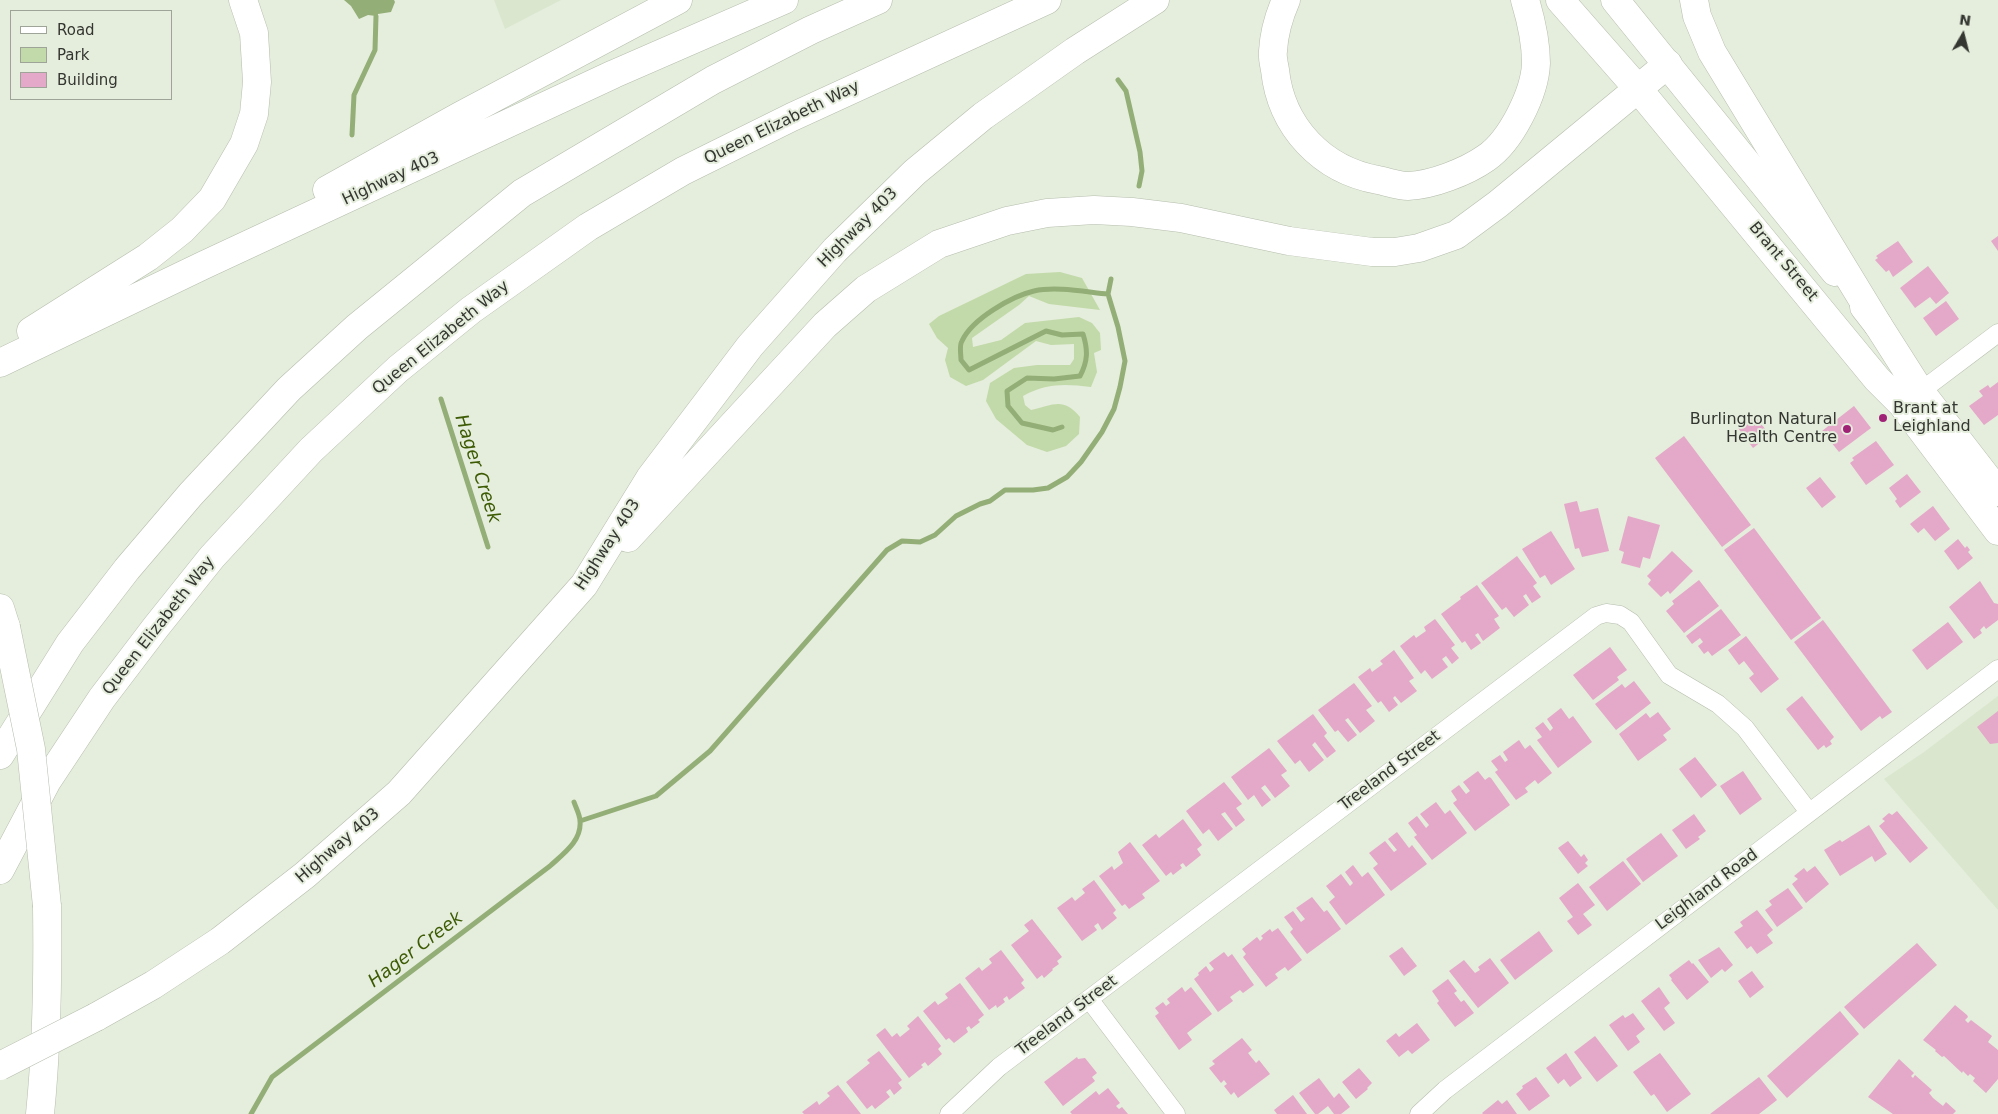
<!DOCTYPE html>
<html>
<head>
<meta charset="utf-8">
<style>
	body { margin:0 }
	#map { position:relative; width:1998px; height:1114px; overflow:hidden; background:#e5eddc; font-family:"DejaVu Sans",sans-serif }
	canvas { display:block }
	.legend { position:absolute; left:10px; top:10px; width:162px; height:90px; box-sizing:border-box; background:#e5eddc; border:1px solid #9ea498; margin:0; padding:6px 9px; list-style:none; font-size:15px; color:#343731 }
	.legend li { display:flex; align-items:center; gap:10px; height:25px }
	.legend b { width:25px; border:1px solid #9ea498 }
	.north { position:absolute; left:1938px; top:10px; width:50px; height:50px; -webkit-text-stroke:4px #e5eddc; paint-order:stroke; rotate:8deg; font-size:14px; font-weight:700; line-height:20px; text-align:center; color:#343731 }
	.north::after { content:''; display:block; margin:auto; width:18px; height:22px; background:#343731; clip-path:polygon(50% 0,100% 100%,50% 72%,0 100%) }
</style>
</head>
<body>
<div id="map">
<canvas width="1998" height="1114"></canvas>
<ul class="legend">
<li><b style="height:6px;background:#fff"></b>Road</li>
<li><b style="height:14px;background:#c2daa9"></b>Park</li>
<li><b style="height:14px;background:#e4a8c9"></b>Building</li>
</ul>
<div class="north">N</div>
</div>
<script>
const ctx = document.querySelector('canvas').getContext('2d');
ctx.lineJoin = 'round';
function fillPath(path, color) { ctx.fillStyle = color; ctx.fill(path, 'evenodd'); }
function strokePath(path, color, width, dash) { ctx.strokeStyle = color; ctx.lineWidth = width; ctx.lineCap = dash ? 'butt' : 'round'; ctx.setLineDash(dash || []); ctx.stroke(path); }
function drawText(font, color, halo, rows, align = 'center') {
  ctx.font = font + ' "DejaVu Sans",sans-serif'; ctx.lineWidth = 4; ctx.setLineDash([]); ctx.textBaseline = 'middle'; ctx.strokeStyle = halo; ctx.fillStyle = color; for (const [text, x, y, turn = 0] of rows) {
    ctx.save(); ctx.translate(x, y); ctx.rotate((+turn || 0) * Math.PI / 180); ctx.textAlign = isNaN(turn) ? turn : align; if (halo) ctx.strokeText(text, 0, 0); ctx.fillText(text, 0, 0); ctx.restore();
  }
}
fillPath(new Path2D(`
	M494 0H561L505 29Z
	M1998 696V910L1884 779 1924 752Z`), '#dae7ce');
fillPath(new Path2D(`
	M1060 272 1082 278 1100 310 1049 304 1029 296 1019 305 972 338 973 347 1001 340 1025 323 1079 317 1092 323 1100 333 1101 350 1094 353 1097 372 1091 387C1065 384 1047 383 1023 396L1025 405 1031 410C1054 405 1063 397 1080 417L1079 434 1066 446 1047 452 1027 445 996 419 986 401 990 383 1014 368 1037 365H1070L1074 359V344L1051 345 1036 341 983 380 966 386 950 377 945 360 948 348 937 338 929 324 939 316 1026 274Z`), '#c2daa9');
fillPath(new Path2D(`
	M344 0H394L395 2 391 12 378 14 376 16 368 15 359 19 351 6Z`), '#94ae77');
strokePath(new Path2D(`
	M1118 80 1126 91 1140 152 1142 171 1139 186
	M352 135 354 95 375 50 376 16
	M441 399 488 547
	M1062 427 1053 430 1022 423 1008 406 1007 391 1027 378 1054 379 1080 376C1088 361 1088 350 1083 334L1062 335 1046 331 969 370 961 360C961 354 959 345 962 341 972 319 1012 296 1034 291 1056 286 1086 292 1108 294L1111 279
	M580 821 656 796 710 751 887 550 902 541 920 542 935 535 956 516 980 504 990 501 1005 490H1033L1048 488 1067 477 1081 462 1102 432 1114 409 1120 387 1125 361 1118 327 1108 294
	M251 1114 272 1077 550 866C563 854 582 841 580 821 580 815 576 808 574 802`), '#94ae77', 5);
fillPath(new Path2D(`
	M1998 236V251L1991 241Z
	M1898 241 1913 262 1893 277 1889 270 1886 272 1875 260 1878 258 1876 256Z
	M1928 266 1949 293 1936 304 1930 297 1915 308 1900 288Z
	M1946 301 1959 319 1936 336 1923 318Z
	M1998 382V415L1984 425 1969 406 1983 396 1979 391 1988 385 1990 388Z
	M1854 406 1871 428 1839 452 1822 431Z
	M1754 415 1770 435 1753 448 1738 428Z
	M1684 436 1751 525 1722 547 1655 458Z
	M1876 441 1894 465 1866 485 1850 463 1854 460 1852 458Z
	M1907 474 1921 492 1900 508 1895 501 1897 499 1889 488Z
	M1820 477 1836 497 1822 508 1806 488Z
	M1577 501 1580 512 1598 508 1609 551 1582 557 1579 548 1575 549 1564 504Z
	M1933 506 1950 529 1935 541 1924 528 1918 533 1910 524Z
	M1628 516 1660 525 1650 559 1643 557 1640 568 1621 563 1624 552 1619 550Z
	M1754 528 1821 618 1791 640 1724 550Z
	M1551 531 1575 569 1551 585 1545 575 1540 578 1522 549Z
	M1958 539 1965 548 1967 546 1970 550 1968 552 1973 558 1958 570 1944 551Z
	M1672 551 1693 571 1670 594 1668 591 1661 597 1648 584 1651 580 1647 576Z
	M1517 556 1537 583 1533 586 1541 597 1532 603 1526 594 1523 596 1529 605 1514 617 1506 607 1502 610 1481 583Z
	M1699 580 1719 606 1684 633 1666 611 1674 604 1672 601Z
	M1980 581 1994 603 1998 604V620L1986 629 1984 626 1980 630 1982 633 1974 639 1949 607Z
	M1477 585 1499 616 1494 619 1500 628 1483 641 1478 633 1475 635 1481 643 1471 650 1465 641 1462 643 1441 614 1461 599 1460 597Z
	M1721 609 1741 635 1712 656 1708 651 1704 654 1698 646 1703 642 1700 638 1692 644 1686 636Z
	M1435 619 1455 645 1451 648 1459 658 1452 664 1446 656 1442 659 1448 667 1432 679 1425 670 1421 674 1400 646 1414 635 1416 638 1426 631 1424 627Z
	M1823 620 1892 712 1882 719 1880 716 1861 731 1794 642Z
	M1948 622 1963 642 1927 670 1912 650Z
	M1746 636 1779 679 1761 693 1749 678 1754 674 1744 661 1739 665 1728 650Z
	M1610 647 1627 670 1617 677 1619 680 1593 700 1573 675Z
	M1394 650 1414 678 1409 681 1417 691 1401 703 1395 696 1393 698 1398 705 1389 712 1381 701 1378 703 1358 677 1370 668 1372 672 1383 664 1380 661Z
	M1634 681 1651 703 1616 730 1595 704 1622 684 1625 688Z
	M1354 683 1372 706 1366 710 1375 721 1360 733 1348 718 1345 720 1357 735 1348 742 1338 730 1335 732 1318 710Z
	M1802 696 1834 737 1830 741 1832 744 1826 748 1824 745 1818 750 1786 709Z
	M1561 708 1569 719 1573 716 1592 742 1558 768 1537 740 1542 737 1535 728 1543 722 1550 731 1553 728 1547 719Z
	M1998 711V743L1990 744 1977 727Z
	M1658 712 1671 729 1663 735 1667 740 1638 761 1619 734 1646 713 1650 718Z
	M1313 714 1327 733 1324 736 1336 751 1327 758 1315 742 1312 745 1324 760 1309 772 1300 760 1295 764 1277 741Z
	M1519 740 1525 749 1530 745 1552 773 1538 784 1535 780 1525 788 1528 792 1516 800 1495 772 1498 770 1491 761 1500 755 1505 762 1508 760 1503 752Z
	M1269 748 1287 771 1281 775 1290 786 1275 798 1265 785 1261 788 1271 800 1262 807 1254 795 1248 800 1231 777Z
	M1695 757 1717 785 1701 798 1679 769Z
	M1478 771 1485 780 1489 777 1491 778 1510 805 1475 831 1453 803 1457 800 1451 791 1459 785 1466 794 1470 791 1463 782Z
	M1743 771 1762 799 1740 815 1720 786Z
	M1224 782 1242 804 1236 808 1245 820 1236 827 1225 812 1221 814 1233 829 1218 841 1209 829 1203 834 1186 811Z
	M1436 802 1445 814 1450 810 1467 833 1432 860 1414 837 1417 835 1408 823 1417 816 1426 828 1429 825 1420 814Z
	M1897 811 1928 848 1910 863 1879 826 1885 821 1882 819 1889 813 1892 815Z
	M1694 814 1706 831 1698 837 1700 839 1686 849 1672 830Z
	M1183 819 1202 845 1197 849 1201 855 1186 867 1183 863 1180 865 1182 868 1173 875 1171 872 1166 876 1142 845 1156 834 1159 838Z
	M1869 825 1887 854 1875 862 1872 856 1840 876 1824 850 1840 840 1842 842Z
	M1397 832 1409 848 1412 845 1427 864 1391 891 1373 868 1378 864 1369 853 1385 841 1394 852 1397 850 1388 839Z
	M1661 833 1678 856 1643 882 1626 859Z
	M1568 841 1581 857 1584 854 1588 860 1585 863 1588 866 1578 874 1558 848Z
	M1130 842 1160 881 1142 894 1145 898 1129 909 1125 904 1122 906 1099 876 1112 866 1114 870 1123 863 1118 852Z
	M1623 861 1641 884 1607 911 1589 887Z
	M1353 865 1362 877 1368 872 1385 895 1346 925 1329 902 1335 897 1326 886 1341 874 1350 886 1353 883 1345 872Z
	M1815 866 1829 884 1806 903 1792 884 1798 879 1794 876 1804 868 1807 872Z
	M1094 880 1116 910 1113 913 1117 918 1102 930 1098 923 1094 926 1097 930 1082 941 1057 908 1072 897 1075 901 1085 893 1082 889Z
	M1578 883 1595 905 1583 914 1592 925 1578 935 1567 921 1573 917 1559 898Z
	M1788 888 1803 908 1777 927 1765 910 1772 905 1769 901Z
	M1312 897 1324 912 1327 910 1341 929 1307 954 1290 932 1293 929 1284 917 1293 911 1301 922 1305 919 1296 908Z
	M1757 910 1773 930 1767 935 1773 943 1757 954 1751 946 1747 949 1734 932 1743 926 1740 922Z
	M1032 919 1062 957 1057 961 1059 964 1052 969 1053 970 1044 978 1042 975 1037 979 1011 945 1029 931 1024 925Z
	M1278 928 1302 960 1288 971 1285 967 1275 974 1278 978 1266 987 1243 957 1246 954 1242 949 1257 937 1260 941 1263 938 1261 936 1270 929 1272 932Z
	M1539 931 1553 951 1515 980 1500 960Z
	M1917 943 1937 965 1864 1029 1844 1007Z
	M1402 947 1417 966 1404 976 1389 956Z
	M1719 947 1733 965 1725 972 1722 969 1711 978 1698 960Z
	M1001 950 1024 980 1021 983 1025 988 1009 1000 1007 996 1003 999 1005 1002 997 1008 996 1005 989 1010 965 978 979 967 982 971 992 963 989 959Z
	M1224 952 1228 957 1232 954 1254 985 1243 993 1240 990 1230 997 1233 1001 1218 1012 1194 979 1199 975 1198 973 1206 966 1210 972 1214 969 1209 963Z
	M1490 958 1509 983 1478 1008 1449 971 1464 960 1475 973 1480 970 1478 967Z
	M1689 960 1692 964 1693 963 1709 982 1687 1000 1671 980 1672 979 1669 975Z
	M1752 971 1764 987 1750 998 1738 981Z
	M1448 979 1457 991 1454 993 1461 1002 1464 1000 1474 1013 1455 1027 1437 1003 1439 1001 1432 991Z
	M960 983 984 1015 978 1020 980 1022 971 1029 969 1026 966 1028 968 1032 954 1043 949 1038 946 1040 923 1011 935 1001 938 1005 948 998 945 994Z
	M1182 987 1185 992 1191 987 1212 1014 1187 1033 1192 1040 1179 1050 1155 1016 1159 1013 1155 1008 1163 1002 1166 1006 1170 1003 1167 999Z
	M1659 987 1670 1003 1664 1008 1675 1023 1664 1031 1641 1001Z
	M1955 1005 1967 1015 1968 1017 1965 1020 1968 1023 1971 1020 1992 1036 1988 1042 1998 1050V1079L1986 1093 1973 1081 1975 1078 1970 1074 1968 1076 1963 1071 1962 1073 1944 1056 1942 1057 1935 1051 1936 1050 1923 1040Z
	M1840 1011 1859 1034 1787 1098 1767 1076Z
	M1633 1013 1645 1029 1636 1036 1640 1042 1628 1051 1609 1025 1623 1015 1625 1018Z
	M918 1016 941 1046 938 1049 942 1054 928 1066 925 1062 921 1065 923 1067 909 1078 876 1035 885 1028 892 1037 897 1033 900 1037 910 1029 907 1026Z
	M1417 1023 1430 1040 1412 1054 1408 1050 1399 1057 1386 1041 1396 1033 1399 1037Z
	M1595 1036 1618 1066 1597 1082 1574 1052Z
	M1242 1038 1252 1050 1248 1053 1256 1063 1259 1060 1270 1074 1238 1098 1234 1092 1231 1095 1224 1086 1227 1084 1224 1080 1221 1083 1209 1068 1215 1064 1212 1061Z
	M879 1051 902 1080 898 1083 902 1088 894 1095 890 1089 886 1092 890 1097 875 1109 872 1105 867 1109 846 1082 870 1063 867 1060Z
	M1566 1053 1582 1078 1570 1087 1564 1079 1558 1084 1546 1068Z
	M1660 1053 1691 1094 1667 1112 1654 1094 1651 1096 1633 1072Z
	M1077 1057 1078 1059 1085 1058 1097 1073 1092 1077 1095 1081 1063 1106 1044 1082Z
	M1899 1059 1914 1073 1911 1076 1913 1078 1915 1075 1932 1090 1929 1093 1933 1098 1943 1106 1946 1102 1956 1111 1953 1114H1893L1868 1097Z
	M1359 1068 1372 1083 1367 1088 1368 1089 1356 1099 1342 1082Z
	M1536 1077 1550 1096 1529 1111 1516 1094 1523 1088 1522 1086Z
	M1759 1077 1777 1100 1759 1114H1710Z
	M1319 1078 1334 1098 1339 1093 1350 1107 1341 1114H1334L1328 1106 1318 1114H1315L1299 1093Z
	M838 1085 861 1114H804L802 1112 817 1101 819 1105 830 1096 827 1093Z
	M1108 1088 1120 1103 1116 1106 1119 1109 1122 1107 1128 1114H1072L1070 1112 1096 1091 1099 1095Z
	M1293 1095 1307 1114H1277L1274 1110Z
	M1498 1100 1502 1104 1507 1100 1517 1114H1483L1482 1113Z`), '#e4a8c9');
const street = new Path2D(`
	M1913 397 1998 333
	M1089 999 1176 1114
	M949 1114 999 1067 1596 616 1606 613 1620 615 1631 622 1669 675 1718 704 1745 728 1809 812
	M1419 1114 1445 1090 1998 669`);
const primary = new Path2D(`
	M1560 0 1639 90 1877 379 1902 404 1998 531
	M1615 0 1835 272
	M1864 307 1878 325 1920 391 1998 492`);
const highway = new Path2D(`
	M1286 0C1279 16 1274 33 1273 51 1272 57 1274 64 1275 70 1281 127 1322 170 1378 180 1388 182 1399 186 1408 186 1432 185 1466 172 1486 158 1511 141 1535 93 1536 63 1536 42 1531 20 1525 0
	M1694 0 1697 16 1712 52 1878 325
	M327 190 460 116 678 0
	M31 331 148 257 182 230 212 199 244 144 254 114 257 82 254 33 243 0
	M0 363 204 265 614 74 784 0
	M628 538 825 325 866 289 939 244 1007 221 1047 213 1094 210 1132 212 1181 218 1289 241 1372 252H1395L1419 248 1456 235 1498 204 1668 64
	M0 608 6 627
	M0 755 70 643 127 569 191 494 289 389 357 327 522 193 713 80 811 30 878 0
	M0 870 47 781 102 698 156 627 212 557 311 450 398 369 471 310 588 227 683 171 792 117 1047 0
	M96 1017 153 985 220 941 305 875 399 793 584 585 650 478 750 346 835 250 915 172 983 116 1075 51 1155 0
	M40 1114C47 1045 48 976 47 906`);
strokePath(street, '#b5bead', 19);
strokePath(primary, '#b5bead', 29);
strokePath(highway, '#b5bead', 29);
strokePath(street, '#fff', 18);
strokePath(primary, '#fff', 28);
strokePath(highway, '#fff', 28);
const highwayBridge = new Path2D(`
	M6 627 31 749 47 906
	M0 1066 96 1017`);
strokePath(highwayBridge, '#b5bead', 29, []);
strokePath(highwayBridge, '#fff', 28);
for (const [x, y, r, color] of [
	[1883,418,5,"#9f2277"],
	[1847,429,5,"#9f2277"]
]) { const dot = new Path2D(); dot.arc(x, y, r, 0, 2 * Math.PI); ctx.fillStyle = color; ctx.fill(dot); strokePath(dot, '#e5eddc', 2); }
drawText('16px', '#343731', '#e5eddc', [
	["Queen Elizabeth Way",782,123,-26],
	["Highway 403",391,179,-25],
	["Highway 403",858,228,-45],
	["Brant Street",1783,262,50],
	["Queen Elizabeth Way",441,338,-39],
	["Highway 403",608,545,-57],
	["Queen Elizabeth Way",159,626,-52],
	["Treeland Street",1390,771,-37],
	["Highway 403",338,846,-41],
	["Leighland Road",1707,890,-37],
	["Treeland Street",1067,1016,-37]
]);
drawText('16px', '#343731', '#e5eddc', [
	["Brant at",1893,409],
	["Leighland",1893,427],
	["Burlington Natural",1837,420,"right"],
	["Health Centre",1837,438,"right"]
], 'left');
drawText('italic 18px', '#3c5b04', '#e5eddc', [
	["Hager Creek",477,469,72],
	["Hager Creek",416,950,-37]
]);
</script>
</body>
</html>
